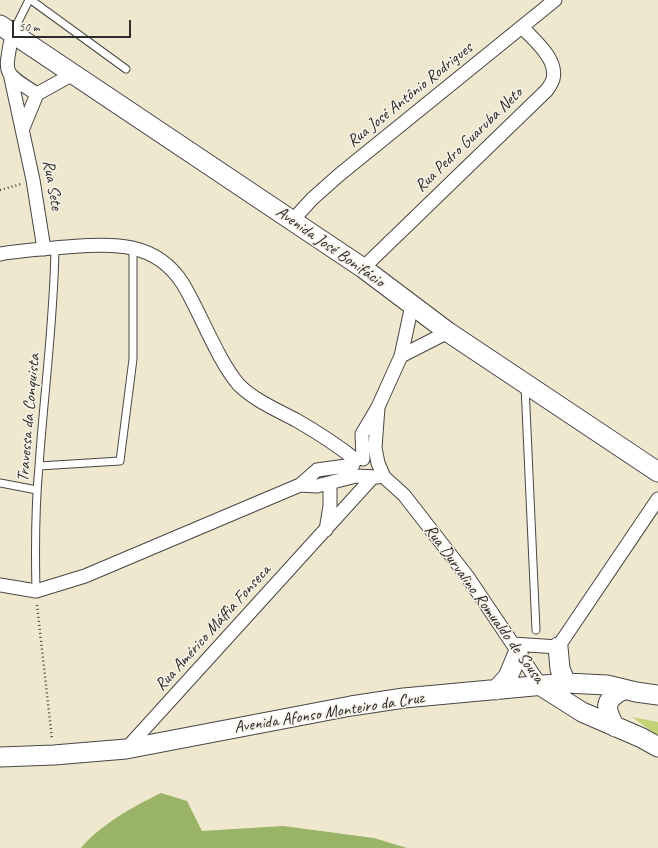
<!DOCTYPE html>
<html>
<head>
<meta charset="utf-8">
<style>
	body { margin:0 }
	#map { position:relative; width:658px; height:848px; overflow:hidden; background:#efe8cf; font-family:Caveat,sans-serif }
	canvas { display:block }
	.scale { position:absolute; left:12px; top:20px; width:119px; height:18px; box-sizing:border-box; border:2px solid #2b2b2b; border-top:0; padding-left:5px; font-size:12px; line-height:14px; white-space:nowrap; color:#2b2b2b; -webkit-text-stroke:3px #f7f3e8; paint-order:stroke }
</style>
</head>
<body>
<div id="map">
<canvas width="658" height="848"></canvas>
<div class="scale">50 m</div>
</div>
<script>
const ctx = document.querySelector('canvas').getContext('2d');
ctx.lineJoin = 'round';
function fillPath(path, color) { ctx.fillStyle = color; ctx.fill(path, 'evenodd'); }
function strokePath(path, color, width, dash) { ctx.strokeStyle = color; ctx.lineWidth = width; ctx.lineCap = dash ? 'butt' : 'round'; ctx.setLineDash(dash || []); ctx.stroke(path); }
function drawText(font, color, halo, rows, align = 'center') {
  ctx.font = font + ' Caveat,sans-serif'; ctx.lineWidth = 3; ctx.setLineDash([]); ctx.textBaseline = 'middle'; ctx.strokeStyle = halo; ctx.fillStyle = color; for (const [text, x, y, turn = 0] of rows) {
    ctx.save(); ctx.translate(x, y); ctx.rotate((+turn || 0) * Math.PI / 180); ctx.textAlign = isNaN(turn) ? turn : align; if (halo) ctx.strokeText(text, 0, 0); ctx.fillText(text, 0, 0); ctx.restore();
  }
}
fillPath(new Path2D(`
	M632 717 658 722V736Z`), '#c2d274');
fillPath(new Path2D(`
	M161 793 187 801 202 831 283 826 374 838 407 848H81C100 825 134 806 161 793Z`), '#99b466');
const lane = new Path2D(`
	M31 0 126 69
	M13 32 29 0
	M525 386 536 630
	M39 466 120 461 133 359V248
	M0 483 37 490
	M36 591C35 549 35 508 39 466 44 393 54 321 55 248`);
const street = new Path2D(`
	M12 34C5 75 1 71 37 94L73 74
	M11 78 33 180 44 249
	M23 128 37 94
	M292 221 312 199 339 175 555 0
	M0 254C22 250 44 249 66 247 112 244 155 240 183 284 201 314 217 359 239 385 254 400 277 410 296 420 317 432 337 445 356 460
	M363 268 547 90C549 87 552 83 553 79 558 59 534 40 522 27
	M401 356 448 332
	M378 407 375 448 378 463 384 477 404 495 467 576 541 686
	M363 459 362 434 378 407 401 356 412 305
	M300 485 317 486 356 476 378 477
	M326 530 330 506V484
	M0 585 36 591 85 576 300 485 317 470 353 465
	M513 644 558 647 658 499
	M126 749 373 477`);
const secondary = new Path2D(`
	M0 25 363 268 448 332 658 472
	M558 647 560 669 566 683
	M541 686 582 712 642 738 658 747
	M496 690 508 677 518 653
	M615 727C605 709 603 700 623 690
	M0 757 54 755 126 749 351 706 404 698 566 683 607 685 636 692 658 695`);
strokePath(lane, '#484744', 9);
strokePath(street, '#484744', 15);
strokePath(secondary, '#484744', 21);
strokePath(new Path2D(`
	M0 190 21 184
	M37 605 52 739`), '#484744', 2.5, [1, 3]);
strokePath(lane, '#fff', 7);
strokePath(street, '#fff', 13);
strokePath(secondary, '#fff', 19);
drawText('17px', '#2b2b2b', '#f7f3e8', [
	["Rua José Antônio Rodrigues",410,95,-39],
	["Rua Pedro Guaruba Neto",469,140,-44],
	["Rua Sete",52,185,80],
	["Avenida José Bonifácio",330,247,35],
	["Travessa da Conquista",29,418,-85],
	["Rua Durvalino Romualdo de Sousa",484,604,54],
	["Rua Américo Máffia Fonseca",213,628,-48],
	["Avenida Afonso Monteiro da Cruz",329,713,-9]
]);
</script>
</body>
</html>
